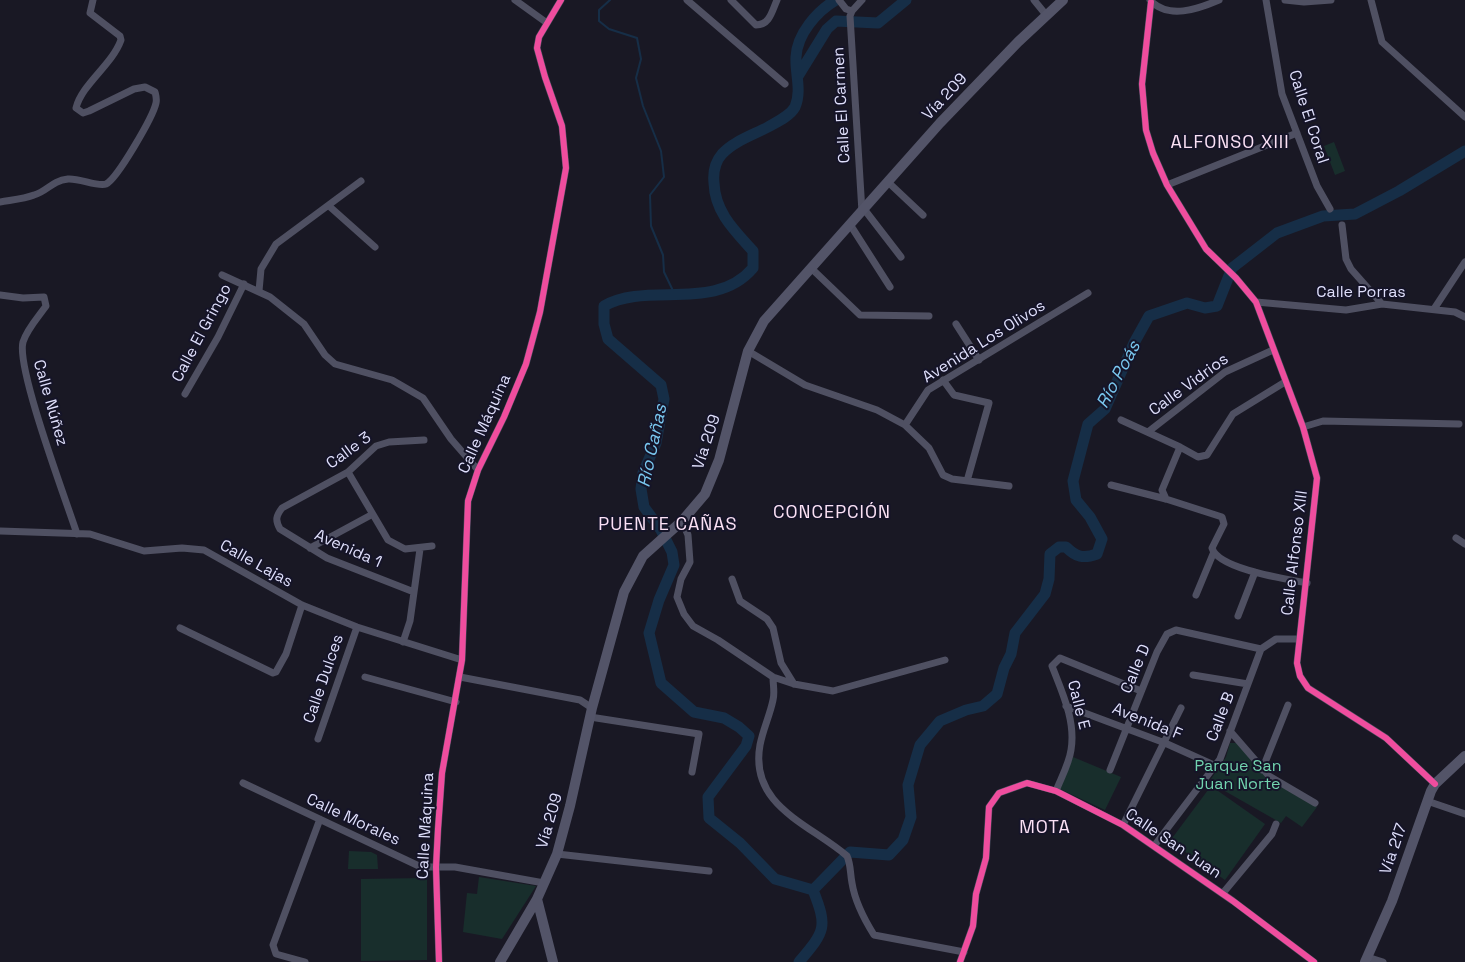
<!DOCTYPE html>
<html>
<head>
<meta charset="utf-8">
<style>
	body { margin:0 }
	canvas { display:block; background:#191824 }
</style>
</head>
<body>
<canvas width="1465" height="962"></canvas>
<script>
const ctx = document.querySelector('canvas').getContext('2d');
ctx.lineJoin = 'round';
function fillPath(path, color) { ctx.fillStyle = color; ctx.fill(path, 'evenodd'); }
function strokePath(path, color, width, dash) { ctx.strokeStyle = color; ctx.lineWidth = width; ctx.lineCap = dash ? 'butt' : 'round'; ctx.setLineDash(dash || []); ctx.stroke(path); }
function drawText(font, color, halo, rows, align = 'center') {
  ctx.font = font + ' "Space Grotesk",sans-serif'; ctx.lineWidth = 4; ctx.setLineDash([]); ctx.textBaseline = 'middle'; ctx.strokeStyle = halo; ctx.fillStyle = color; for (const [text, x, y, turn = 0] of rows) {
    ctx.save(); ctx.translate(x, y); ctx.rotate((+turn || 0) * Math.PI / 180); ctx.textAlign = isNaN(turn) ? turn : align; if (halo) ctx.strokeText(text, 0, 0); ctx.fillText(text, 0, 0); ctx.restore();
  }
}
fillPath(new Path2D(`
	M1334 142 1345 171 1335 175 1324 146Z
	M1230 743H1237L1274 782 1317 807 1302 827 1286 816 1281 823 1209 782 1226 757Z
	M1073 757 1121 777 1105 810 1060 789Z
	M1211 786 1265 824 1225 880 1170 841Z
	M349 851 371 852 377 855 378 869H348Z
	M479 877 536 886 502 939 463 932 467 893 477 894Z
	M427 878V960L361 961V879Z`), '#182e2c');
strokePath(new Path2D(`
	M610 0 599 10V21L609 29 637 38 641 59 636 78 643 106 661 151 664 177 650 195 651 226 663 255 664 272 676 297`), '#162e47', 2);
strokePath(new Path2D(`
	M798 76 827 29 836 21 878 23 906 0
	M813 890 775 879 740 843 709 818 708 797 746 746 749 736 739 727 724 718 694 712 661 683 649 633 659 600 674 565 672 552 661 530 644 507 641 489 643 473 656 443 664 399 661 385 608 339 604 324V306C647 281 715 313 753 268V251C734 230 715 212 714 183 713 173 715 162 722 154 734 141 753 135 768 127 777 122 790 116 795 107 802 91 795 73 796 57 797 34 817 11 836 0
	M813 890 850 852 889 855 903 840 911 817 908 785 920 745 940 721 966 710 983 706 997 694 1004 668 1011 654 1015 633 1045 594 1049 579 1050 554 1059 547H1066C1076 557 1083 559 1097 554L1102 539 1090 517 1076 500 1073 481 1088 424 1105 409 1134 343 1149 316 1187 303 1205 308 1217 306 1232 268 1277 233 1323 216 1355 214 1399 191 1465 151
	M799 962C825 931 828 928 813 890`), '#162e47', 11);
strokePath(new Path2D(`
	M515 0 547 23
	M687 0 785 84
	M731 0 756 25C770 25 772 11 777 0
	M839 0 846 9 852 11
	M862 0 852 11 850 16 862 212
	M1034 0 1047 16
	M1150 0C1168 20 1198 9 1219 0
	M1266 0 1282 94 1317 186 1330 209
	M1285 0 1304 2 1331 0
	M1371 0 1382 42 1465 117
	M1151 2 1142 84 1146 130 1153 153 1167 185 1206 249 1236 278 1256 302 1303 427 1317 478 1297 663 1300 676 1308 688 1386 738 1435 784
	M888 182 923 215
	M1167 185 1297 133
	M0 202C11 200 24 199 34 195 48 191 51 181 68 179 79 178 98 187 106 184 117 179 153 117 156 103 157 99 156 96 155 92L145 87 134 89 89 111 83 113 76 108C82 84 112 65 121 40L120 36 90 13 93 0
	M329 206 375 247
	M864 209 901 257
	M1342 225 1346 259 1351 269 1382 304
	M851 226 890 287
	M811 268 860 315 929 316
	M222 275 270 297 304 324 325 355 335 364 392 380 423 398 451 439 478 470
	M259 291 261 269 276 244 361 181
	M0 295 23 298 44 297 46 306C39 316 27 329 23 342 16 368 66 500 77 534
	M1256 302 1346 310 1382 304 1455 312 1465 317
	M1434 309 1465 262
	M956 324 979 360
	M748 351 805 385 877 410 905 425 929 448 943 475 952 479 1009 486
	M943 380 954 395 989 403 967 481
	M185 394 218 337 244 284
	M1121 420 1180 447 1162 490 1166 499
	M905 425 928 390 1088 293
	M1303 427 1323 421 1459 424
	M1148 432 1225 372 1273 350
	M1180 447 1198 457 1207 455 1233 414 1285 382
	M348 472 388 540 405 549 432 546
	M1111 485 1166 499 1222 517 1224 524 1212 548C1218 569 1286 579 1307 583
	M682 521 688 535 690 562 681 579 677 597 684 614 693 626 718 640 773 677 794 684 833 691 945 660
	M0 531 90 534 144 551 182 548 204 550 302 605 357 627 462 660
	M1456 538 1465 544
	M310 548 371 515
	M732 579 740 601 767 619 773 628 781 663 794 684
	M414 592 327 558 280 529C275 520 276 516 282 508L348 472 376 446 389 442 424 440
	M1196 595 1213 554
	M1238 616 1255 572
	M180 628 273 673 276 672 286 654 302 605
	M403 642 410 621 420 549
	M1193 675 1248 684
	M365 677 456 702
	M460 677 580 700 592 708
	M773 677C773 685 775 693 773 700 770 715 763 729 760 745 749 806 810 824 847 856 851 865 850 873 852 883 855 902 864 919 874 935L964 952
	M1066 706 1165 743 1216 766
	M590 717 699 734 692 772
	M1230 731 1269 776 1315 803
	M318 739 357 627
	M1110 770 1157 652 1167 634 1176 630 1261 649
	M1262 770 1288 705
	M243 783 421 867H455L544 883
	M1056 791C1061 778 1069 764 1071 750 1076 721 1062 692 1052 666L1060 658 1141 691
	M1427 801 1465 814
	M1123 825 1181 708
	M1154 846 1220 759 1261 649 1276 639H1298
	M557 854 709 871
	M1223 893 1272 834 1276 824
	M1367 957 1383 962
	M305 962 276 954 273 945 320 819
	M439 962 436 867 438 829 442 773 462 660 468 501 478 470 504 417 526 364 540 312 566 168 562 126 545 77 537 48 539 37 561 0
	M960 962 973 926 976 894 986 858 989 807 999 793 1027 783 1056 791 1123 825 1233 901 1314 962`), '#4f5062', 7);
strokePath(new Path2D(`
	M537 899 553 962
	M500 962 537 899 557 854 570 806 592 708 624 592 643 556 682 521 705 494 719 460 748 351 764 321 940 123 1018 42 1063 0
	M1365 962 1392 901 1431 791 1435 784 1465 756`), '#535468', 10);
strokePath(new Path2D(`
	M1151 2 1142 84 1146 130 1153 153 1167 185 1206 249 1236 278 1256 302 1303 427 1317 478 1297 663 1300 676 1308 688 1386 738 1435 784
	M439 962 436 867 438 829 442 773 462 660 468 501 478 470 504 417 526 364 540 312 566 168 562 126 545 77 537 48 539 37 561 0
	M960 962 973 926 976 894 986 858 989 807 999 793 1027 783 1056 791 1123 825 1233 901 1314 962`), '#ef4d9e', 6);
drawText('16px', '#dfdffb', '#151428', [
	["Vía 209",945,97,-47],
	["Calle El Carmen",842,105,-93],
	["Calle El Coral",1308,117,72],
	["Calle Porras",1361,293],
	["Calle El Gringo",202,333,-62],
	["Avenida Los Olivos",984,342,-32],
	["Calle Vidrios",1189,385,-36],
	["Calle Núñez",50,403,74],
	["Calle Máquina",485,424,-66],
	["Vía 209",707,442,-72],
	["Calle 3",349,451,-36],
	["Avenida 1",348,549,24],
	["Calle Alfonso XIII",1295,553,-83],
	["Calle Lajas",256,564,29],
	["Calle D",1136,669,-67],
	["Calle Dulces",324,679,-71],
	["Calle E",1078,705,76],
	["Calle B",1221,717,-69],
	["Avenida F",1147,722,22],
	["Calle Morales",353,820,25],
	["Vía 209",550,821,-74],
	["Calle Máquina",426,826,-87],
	["Calle San Juan",1173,844,34],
	["Vía 217",1394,849,-71]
]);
drawText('16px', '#72d4af', '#151428', [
	["Parque San",1238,767],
	["Juan Norte",1238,785]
]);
ctx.letterSpacing = '1px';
drawText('18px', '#fbe1f5', '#151428', [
	["ALFONSO XIII",1230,143],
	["CONCEPCIÓN",832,513],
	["PUENTE CAÑAS",668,525],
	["MOTA",1045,828]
]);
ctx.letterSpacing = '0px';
drawText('italic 18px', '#79c7ef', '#151428', [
	["Río Poás",1119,375,-62],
	["Río Cañas",653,446,-78]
]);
</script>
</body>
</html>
